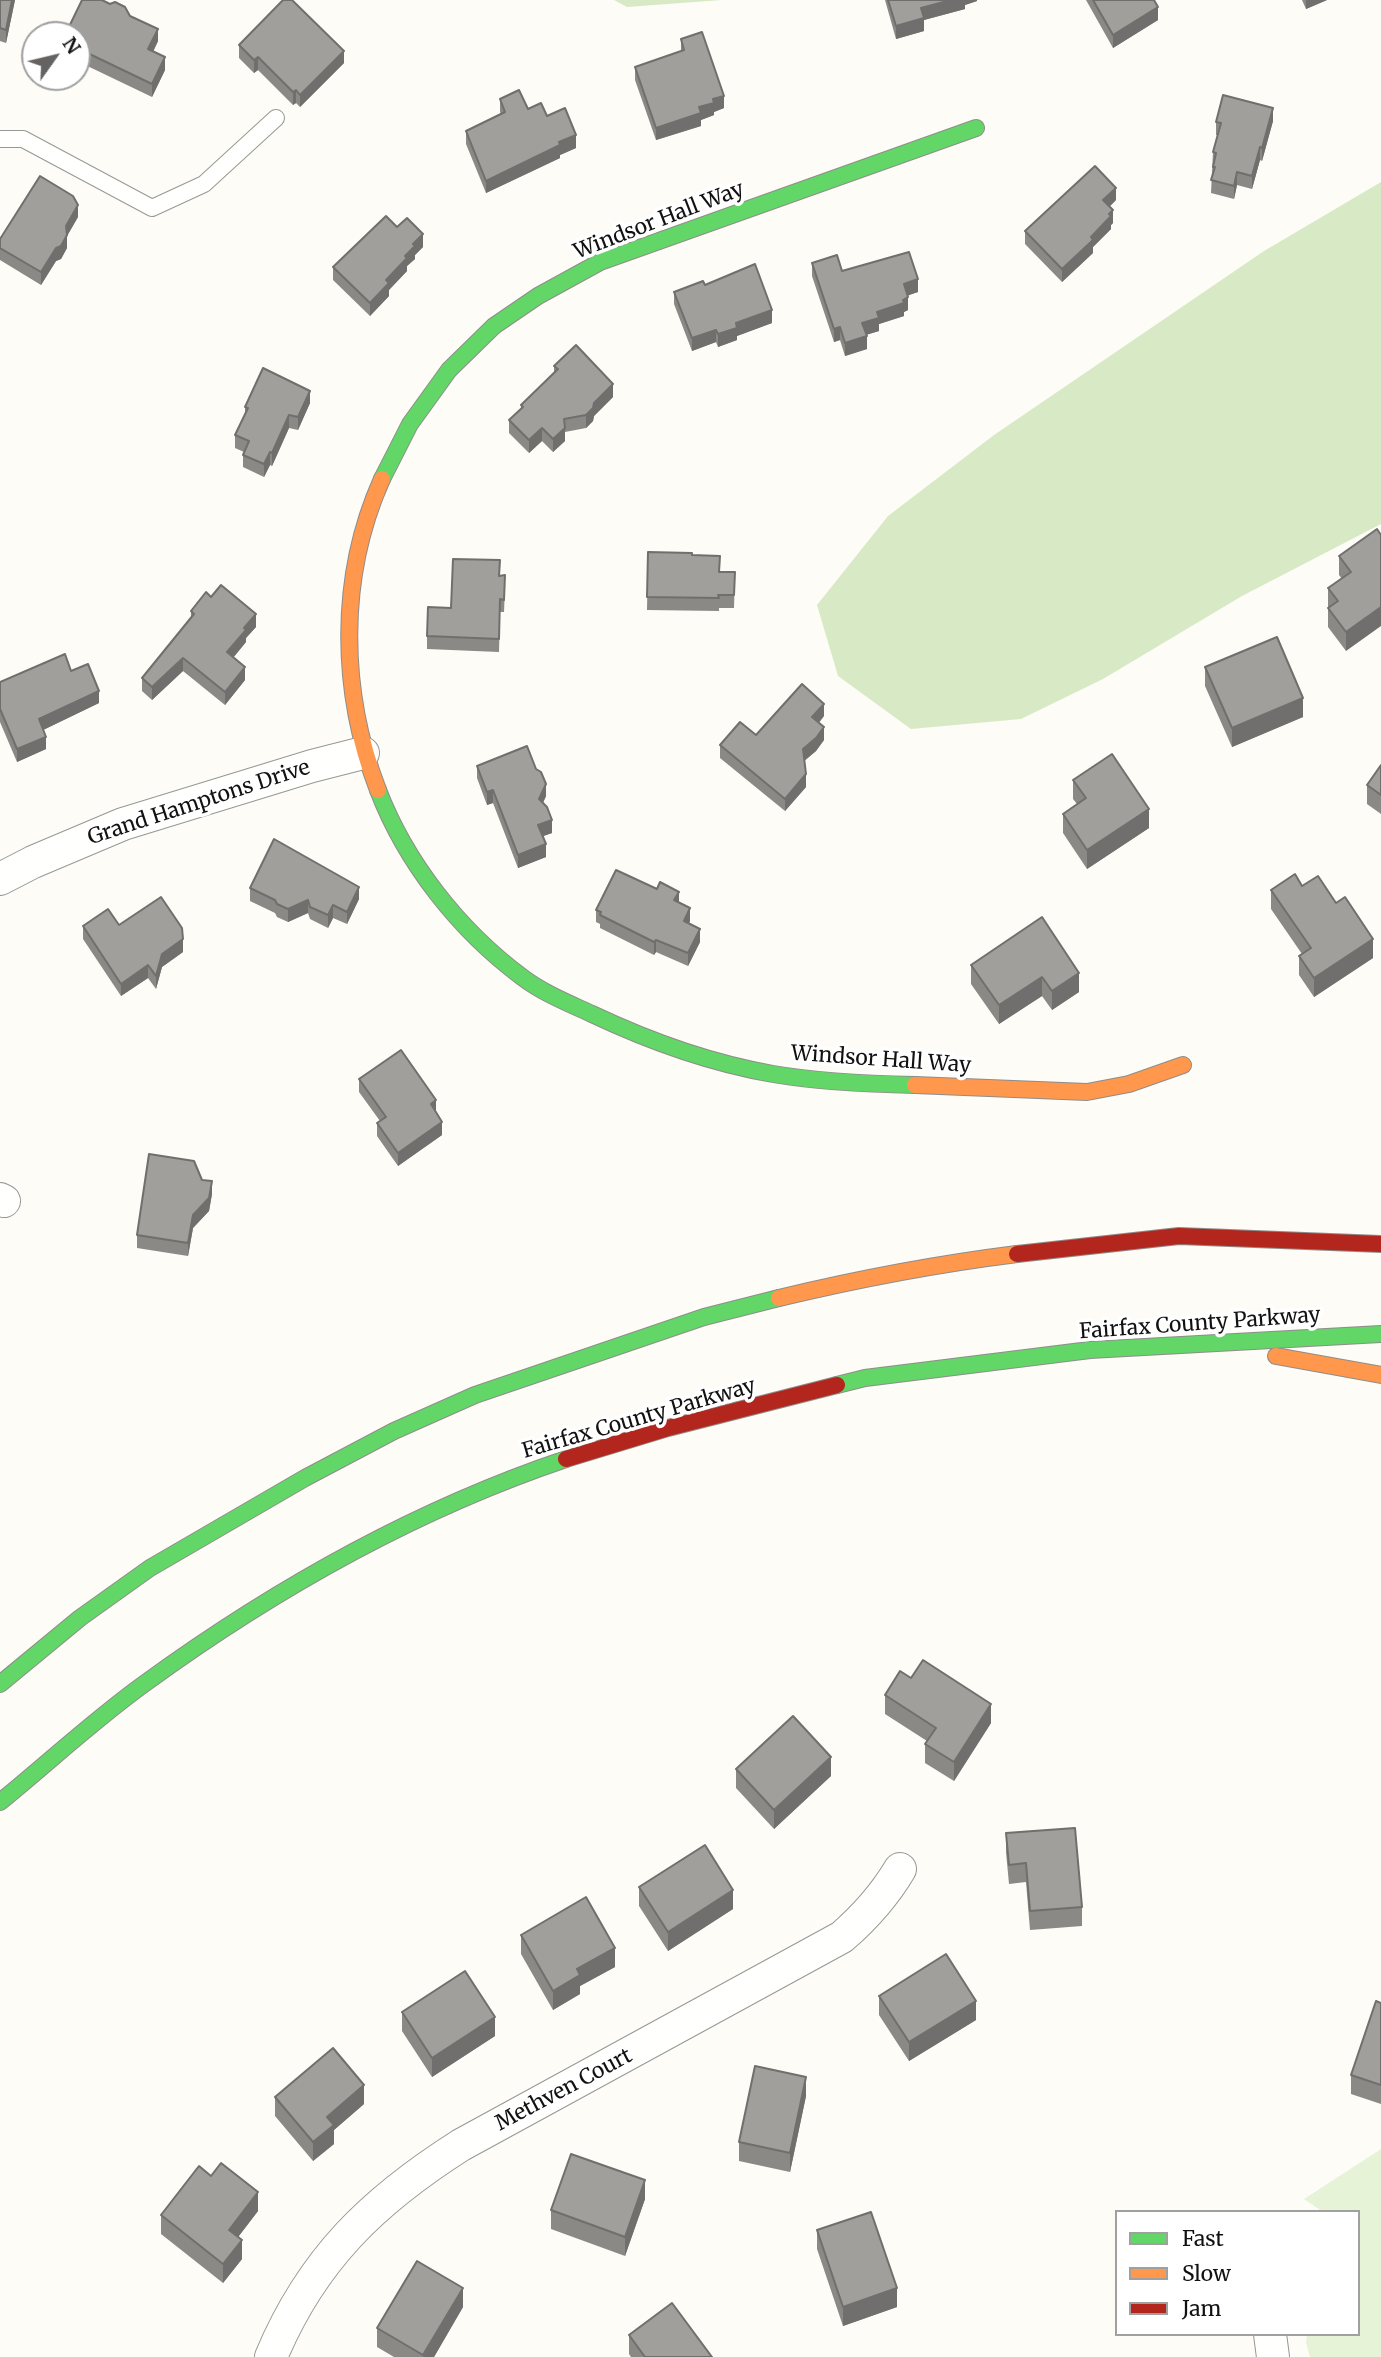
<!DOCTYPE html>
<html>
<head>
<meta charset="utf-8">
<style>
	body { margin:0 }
	#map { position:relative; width:1381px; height:2357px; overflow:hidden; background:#fdfcf7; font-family:Merriweather,serif }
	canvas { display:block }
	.legend { position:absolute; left:1115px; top:2210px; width:245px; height:126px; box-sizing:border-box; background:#fff; border:2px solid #a0a0a0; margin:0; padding:9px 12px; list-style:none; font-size:21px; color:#111 }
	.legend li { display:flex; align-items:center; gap:14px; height:35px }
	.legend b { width:35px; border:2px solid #a0a0a0 }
	.north { position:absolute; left:21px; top:21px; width:70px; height:70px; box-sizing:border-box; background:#fff; border:2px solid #a0a0a0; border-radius:50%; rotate:56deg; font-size:19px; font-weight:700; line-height:28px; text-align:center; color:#111 }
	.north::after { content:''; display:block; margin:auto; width:24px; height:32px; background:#646362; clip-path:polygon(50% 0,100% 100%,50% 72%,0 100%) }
</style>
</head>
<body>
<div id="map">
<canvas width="1381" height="2357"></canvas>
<ul class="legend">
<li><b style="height:9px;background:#63d668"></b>Fast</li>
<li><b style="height:9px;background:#ff974d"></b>Slow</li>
<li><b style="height:9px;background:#b3261e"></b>Jam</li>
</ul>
<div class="north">N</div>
</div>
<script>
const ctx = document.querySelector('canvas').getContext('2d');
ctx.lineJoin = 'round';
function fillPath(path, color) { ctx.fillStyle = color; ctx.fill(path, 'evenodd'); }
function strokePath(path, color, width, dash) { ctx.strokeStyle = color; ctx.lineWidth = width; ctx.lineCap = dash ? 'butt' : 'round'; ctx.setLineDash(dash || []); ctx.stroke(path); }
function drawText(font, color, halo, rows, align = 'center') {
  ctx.font = font + ' Merriweather,serif'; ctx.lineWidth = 7; ctx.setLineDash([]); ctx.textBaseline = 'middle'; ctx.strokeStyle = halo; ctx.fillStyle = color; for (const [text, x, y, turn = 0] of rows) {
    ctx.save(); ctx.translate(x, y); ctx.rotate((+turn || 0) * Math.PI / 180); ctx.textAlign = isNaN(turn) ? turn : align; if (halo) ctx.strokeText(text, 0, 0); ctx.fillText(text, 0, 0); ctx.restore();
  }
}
fillPath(new Path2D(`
	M1381 2149V2357H1310L1306 2342 1307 2334H1358V2212H1323L1304 2199Z`), '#e7f3d7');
fillPath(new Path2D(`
	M614 0H722L627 7Z
	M1381 182V524L1242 596 1103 679 1021 719 911 729 838 676 817 605 888 516 994 435 1264 251Z`), '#d8eac5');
const lane = new Path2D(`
	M0 139H23L152 208 204 184 276 118`);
const street = new Path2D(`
	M0 879 33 862 123 824 312 766 363 753
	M0 1199 4 1201
	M1270 2334 1273 2357
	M271 2357C312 2259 373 2201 461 2145L842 1937C865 1917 884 1896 900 1869`);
const fast = new Path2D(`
	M382 479 410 424 449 370 494 326 538 296 600 262 976 128
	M378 790C406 863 459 930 522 977 543 993 568 1003 592 1014 649 1041 710 1063 773 1074 820 1082 868 1084 915 1085
	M837 1385 865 1378 1090 1350 1381 1334
	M0 1684 80 1618 150 1568 305 1478 394 1431 475 1395 704 1317 779 1298
	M0 1802C48 1763 94 1720 144 1684 273 1590 415 1510 566 1459`);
const slow = new Path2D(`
	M378 790C340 691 338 577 382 479
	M915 1085 1087 1092 1129 1084 1183 1065
	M779 1298C858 1279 937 1264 1017 1254
	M1276 1356 1381 1375`);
const jam = new Path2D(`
	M1017 1254 1179 1236 1381 1244
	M566 1459 668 1428 837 1385`);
strokePath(lane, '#979795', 18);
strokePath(street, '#979795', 34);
strokePath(fast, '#8e8d8b', 18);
strokePath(slow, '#8e8d8b', 18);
strokePath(jam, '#8e8d8b', 18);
strokePath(lane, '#fffffe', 16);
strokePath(street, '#fffffe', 32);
strokePath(fast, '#63d668', 16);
strokePath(slow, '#ff974d', 16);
strokePath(jam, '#b3261e', 16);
fillPath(new Path2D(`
	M0 0H15L6 43 0 41Z
	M885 0H977V1L965 5V9L924 20V31L896 39Z
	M1086 0H1154L1158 20 1113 48Z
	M1302 0H1327L1306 9Z
	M130 16 158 41 153 52 165 70 152 97 77 61V35Z
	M681 39 724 108 714 112V115L701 120V126L656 140 635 80V67L681 51Z
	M239 45 344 63 300 107 296 103 293 105 258 70 254 73 239 58Z
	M500 99 547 116 576 148 560 155V158L486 193 466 144V131L501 114 500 112Z
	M1273 121 1262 161 1260 160 1252 189 1237 185 1234 199 1211 193 1213 152 1218 135H1216V122Z
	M1116 200 1109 207 1113 223 1111 225V229L1093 247V253L1062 282 1025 244V231Z
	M78 217 67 236V248L61 259 56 261 41 285 0 260V239Z
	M397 227 423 247 415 255V259L407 266V271L389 290V296L370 316 333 280V267Z
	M812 263 842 271 918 292 907 295 908 310 904 312V316L879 324V331L866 335 867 349 845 356 840 340 834 342 812 276Z
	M705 285 772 323 737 336V340L718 347 716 342 692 351 674 304V292Z
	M554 366 613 397 594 416 593 421 586 428 565 432V441L553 452 542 441 529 453 509 433V420L521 409V405L554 372Z
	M310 403 298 430 289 428 272 466 270 465 264 477 243 467V455L244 452 235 448V435L245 414V407Z
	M1377 529 1346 651 1328 627V588L1342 579 1339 575V556Z
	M648 552 719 572H735L734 608H719V611L647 610Z
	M500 576 505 588 504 612H500L499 652 427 649V636L451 608Z
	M211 597 256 627 246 638V642L233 658 245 680 225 705 183 671 152 700 142 691V678L191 618V611Z
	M1205 667 1303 717 1232 747 1205 686Z
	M71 671 99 703 43 730 46 749 17 762 0 722V682Z
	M824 716 819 723 824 740 816 751 804 761 806 787 785 811 720 758V745Z
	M1381 765V814L1367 804V785Z
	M477 766 546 796 543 803 552 833 543 836 546 857 518 868 493 803 487 805 477 778Z
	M1073 780 1149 828 1087 869 1063 833V814L1077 804 1073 799Z
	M1302 886 1373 958 1314 997 1299 975V956L1302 954 1271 909V890Z
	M250 888 359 899 347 924 333 918 328 928 310 919 308 913 288 922 277 917 275 913 250 901Z
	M679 902 690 921 689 923 700 942 688 966 656 952 654 955 600 928V924L596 922V910Z
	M1042 917 1079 992 1052 1010 1042 996 999 1024 971 984V965Z
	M119 925 183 952 162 967 156 989 148 978 121 996 83 939V926Z
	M359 1079 436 1113 442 1135 398 1166 377 1136V1123L380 1121 359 1092Z
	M202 1180 212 1194 209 1211 193 1228 188 1256 137 1248V1235Z
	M911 1678 991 1723 954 1781 925 1763V1744L927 1741 885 1714V1695Z
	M736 1769 831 1776 774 1829 736 1788Z
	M1006 1833 1082 1907V1926L1030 1930 1026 1882 1009 1884 1006 1852Z
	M639 1887 733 1909 668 1951 639 1906Z
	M521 1935 615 1967 580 1986V1994L553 2010 521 1954Z
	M879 1996 976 2020 909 2061 879 2015Z
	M1381 2003V2104L1351 2094V2075Z
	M402 2012 495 2036 432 2077 402 2031Z
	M806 2096 790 2172 739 2161V2142Z
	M275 2097 364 2104 334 2130V2144L313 2161 275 2116Z
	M211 2176 258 2211 238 2237 242 2259 223 2283 161 2234V2215Z
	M645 2199 625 2256 551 2229V2210Z
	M817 2230 897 2307 843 2326 817 2249Z
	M463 2307 434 2357H394L377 2347V2328Z
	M629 2335 712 2357H631L629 2354Z`), '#8a8986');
fillPath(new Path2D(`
	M12 0H15L6 43V30Z
	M951 0H977V1L965 5V9L924 20V31L896 39V26L921 8Z
	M1306 0H1327L1306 9Z
	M1158 7V20L1113 48V35Z
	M158 29V41L148 62V49Z
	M344 51V63L300 107V95Z
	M165 57V70L152 97V84Z
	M258 57V70L254 73V60Z
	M296 90V103L293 105V92Z
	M724 96V108L714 112V115L701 120V126L656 140V128L699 107 713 99Z
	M1273 108V121L1262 161V148Z
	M576 135V148L560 155V158L486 193V181L559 142Z
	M1260 147V160L1252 189V176Z
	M1237 172V185L1234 199V186Z
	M1116 188V200L1103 213V200Z
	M78 205V217L67 236V248L61 259 56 261 41 285V272L66 226Z
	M1113 210V223L1111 225V229L1093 247V253L1062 282V269Z
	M423 234V247L415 255V259L407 266V271L389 290V296L370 316V303L413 244Z
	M918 279V292L904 297V284Z
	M908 297V310L904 312V316L879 324V331L862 336V323L877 312Z
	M772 310V323L737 336V340L718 347V334L736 323Z
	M840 327V340L834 342V329Z
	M716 330V342L692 351V338Z
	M867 336V349L845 356V343Z
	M613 384V397L594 416 593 421 586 428V415L594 403Z
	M310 391V403L298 430V417Z
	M289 415V428L272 466V453Z
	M542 428V441L529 453V440Z
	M565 428V441L553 452V439Z
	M270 452V465L264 477V464Z
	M1381 607V626L1346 651V632Z
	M256 614V627L246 638V642L227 665V652L244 628Z
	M183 658V671L152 700V687Z
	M245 667V680L225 705V692Z
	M99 691V703L39 732V719Z
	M1303 698V717L1232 747V728Z
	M824 704V716L812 730V717Z
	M824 727V740L816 751 803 762V749Z
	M46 737V749L17 762V749Z
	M806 774V787L785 811V799Z
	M546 784V796L539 811V799Z
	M493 790V803L487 805V792Z
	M1149 809V828L1087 869V850Z
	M552 820V833L538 838V825Z
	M546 844V857L518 868V855Z
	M359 887V899L347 924V912Z
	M679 892V905L674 900Z
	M308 900V913L288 922V909Z
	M333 905V918L328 928V915Z
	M690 908V921L684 933V921Z
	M700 929V942L688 966V953Z
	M183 939V952L162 967 156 989V976L162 954Z
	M1373 939V958L1314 997V978Z
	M656 940V952L654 955V942Z
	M148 965V978L121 996V984Z
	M1079 973V992L1052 1010V991Z
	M1042 977V996L999 1024V1005Z
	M436 1100V1113L431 1117V1104Z
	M442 1122V1135L398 1166V1153Z
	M212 1181V1194L209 1211 193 1228 188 1256V1243L193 1215Z
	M991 1704V1723L954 1781V1762Z
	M831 1757V1776L774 1829V1810Z
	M733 1890V1909L668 1951V1932Z
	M615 1948V1967L580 1986V1994L553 2010V1991L577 1969Z
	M976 2001V2020L909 2061V2042Z
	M495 2017V2036L432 2077V2058Z
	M806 2077V2096L790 2172V2153Z
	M364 2085V2104L334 2130V2144L313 2161V2142L327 2117Z
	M645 2180V2199L625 2256V2237Z
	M258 2192V2211L229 2249V2230Z
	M242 2240V2259L223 2283V2264Z
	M463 2288V2307L434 2357H423Z
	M897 2288V2307L843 2326V2307Z`), '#716f6d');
const building = new Path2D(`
	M0 0H12L6 30 0 28Z
	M82 0H102L110 4 115 2 125 7 130 16 158 29 148 49 165 57 152 84 77 48V35H65Z
	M283 0H292L344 51 300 95 296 90 293 92 258 57 254 60 239 45Z
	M888 0H951L921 8 924 18 896 26Z
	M1093 0H1154L1158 7 1113 35Z
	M702 32 724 96 713 99 714 103 699 107 701 113 656 128 635 67 684 50 681 39Z
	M519 90 528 109 541 103 547 116 565 108 576 135 559 142 560 145 486 181 466 131 505 112 500 99Z
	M1223 95 1273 108 1262 148 1260 147 1252 176 1237 172 1234 186 1211 180 1215 167H1213L1216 153 1213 152 1221 123 1216 122Z
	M1095 166 1116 188 1103 200 1113 210 1109 214 1111 216 1091 237 1093 240 1062 269 1025 231Z
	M40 176 73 196 78 205 66 226 67 235 61 246 56 248 41 272 0 248V239Z
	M386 216 397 227 407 218 423 234 413 244 415 246 405 256 407 258 386 280 389 283 370 303 333 267Z
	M909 252 918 279 904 284 908 297 903 300 904 303 877 312 879 318 862 323 867 336 845 343 840 327 834 329 812 263 837 255 842 271Z
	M755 264 772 310 736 323 737 328 718 334 716 330 692 338 674 292 703 281 705 285Z
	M576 345 613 384 594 403 593 408 586 415 564 419 565 428 553 439 542 428 529 440 509 420 523 407 521 405 558 369 554 366Z
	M263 368 310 391 298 417 289 415 272 453 270 452 264 464 243 455 249 441 235 435 248 408 245 407Z
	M1377 529 1381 535V607L1346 632 1328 608 1338 601 1328 588 1351 572 1339 556Z
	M648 552 692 553V555L720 556 719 572H735L734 595H718L719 598 647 597Z
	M453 559 500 560 499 576 505 575 504 600 500 599 499 639 427 636 428 607 451 608Z
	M221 585 256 614 244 628 246 630 227 652 245 667 225 692 183 658 152 687 142 678 194 614 191 611 206 592 211 597Z
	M1277 637 1303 698 1232 728 1205 667Z
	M65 654 71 671 88 664 99 691 39 719 46 737 17 749 0 709V682Z
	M802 684 824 704 812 717 824 727 816 738 803 749 806 774 785 799 720 745 740 722 756 735Z
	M527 746 536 769 541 772 546 784 539 799 547 807 552 820 538 825 546 844 518 855 493 790 487 792 477 766Z
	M1112 754 1149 809 1087 850 1063 814 1086 798 1073 780Z
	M1381 765V795L1367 785Z
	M274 839 359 887 347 912 333 905 328 915 310 907 308 900 288 909 277 904 275 900 250 888Z
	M616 870 657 889 660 882 679 892 674 900 690 908 684 921 700 929 688 953 656 940 654 942 600 915 601 912 596 910Z
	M1295 874 1302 886 1318 876 1336 903 1345 897 1373 939 1314 978 1299 956 1311 948 1271 890Z
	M161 897 182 928 183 939 162 954 156 976 148 965 121 984 83 926 108 909 119 925Z
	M1042 917 1079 973 1052 991 1042 977 999 1005 971 965Z
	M401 1050 436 1100 431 1104 442 1122 398 1153 377 1123 386 1117 359 1079Z
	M149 1154 194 1161 202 1180 212 1181 209 1198 193 1215 188 1243 137 1235Z
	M923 1660 991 1704 954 1762 925 1744 936 1728 885 1695 900 1671 911 1678Z
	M793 1716 831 1757 774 1810 736 1769Z
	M1075 1828 1082 1907 1030 1911 1026 1863 1009 1865 1006 1833Z
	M705 1845 733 1890 668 1932 639 1887Z
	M586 1897 615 1948 577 1969 580 1975 553 1991 521 1935Z
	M946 1954 976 2001 909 2042 879 1996Z
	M465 1971 495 2017 432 2058 402 2012Z
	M1376 2001 1381 2003V2085L1351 2075Z
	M333 2048 364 2085 327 2117 334 2125 313 2142 275 2097Z
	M755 2066 806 2077 790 2153 739 2142Z
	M571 2154 645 2180 625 2237 551 2210Z
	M221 2163 258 2192 229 2230 242 2240 223 2264 161 2215 199 2166 211 2176Z
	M871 2212 897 2288 843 2307 817 2230Z
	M417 2261 463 2288 423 2355 377 2328Z
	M672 2303 712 2357H645L629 2335Z`);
fillPath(building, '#a19f9c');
strokePath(building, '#716f6d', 2);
drawText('21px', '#111', '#fff', [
	["Windsor Hall Way",659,221,-21],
	["Grand Hamptons Drive",199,803,-18],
	["Windsor Hall Way",881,1060,4],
	["Fairfax County Parkway",1200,1324,-4],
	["Fairfax County Parkway",639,1419,-16],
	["Methven Court",564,2090,-28]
]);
</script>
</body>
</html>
